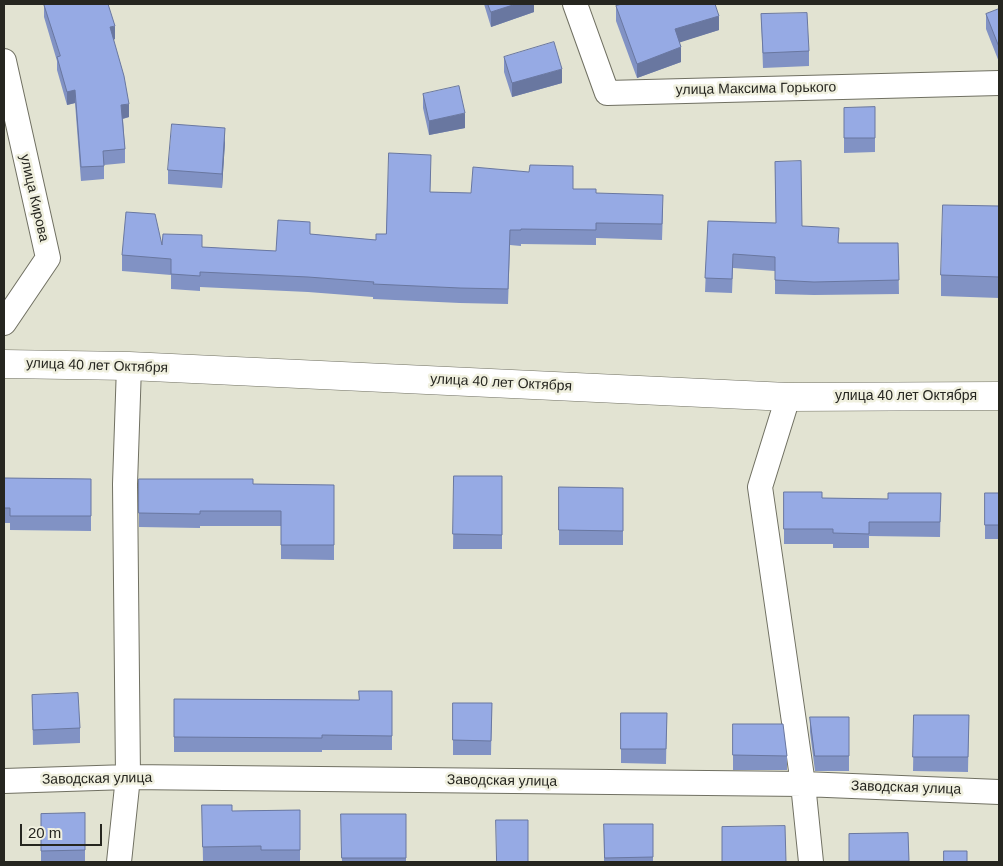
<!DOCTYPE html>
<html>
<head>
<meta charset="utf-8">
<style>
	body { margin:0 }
	#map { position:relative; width:1003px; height:866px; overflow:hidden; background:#e2e3d2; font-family:Helvetica,sans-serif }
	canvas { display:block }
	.frame { position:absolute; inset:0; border:5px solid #262620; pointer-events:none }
	.scale { position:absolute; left:20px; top:824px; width:82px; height:22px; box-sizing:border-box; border:2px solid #262620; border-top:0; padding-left:6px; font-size:15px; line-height:18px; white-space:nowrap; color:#262620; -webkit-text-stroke:4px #f0f0df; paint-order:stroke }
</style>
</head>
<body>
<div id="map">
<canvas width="1003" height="866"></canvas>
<div class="frame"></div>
<div class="scale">20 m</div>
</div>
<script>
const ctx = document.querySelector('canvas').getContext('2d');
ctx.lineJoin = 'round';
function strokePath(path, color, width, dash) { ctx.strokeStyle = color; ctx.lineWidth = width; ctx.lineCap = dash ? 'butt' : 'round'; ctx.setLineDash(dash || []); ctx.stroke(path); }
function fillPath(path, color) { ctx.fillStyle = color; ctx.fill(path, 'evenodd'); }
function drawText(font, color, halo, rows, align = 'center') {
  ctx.font = font + ' Helvetica,sans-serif'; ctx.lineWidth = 5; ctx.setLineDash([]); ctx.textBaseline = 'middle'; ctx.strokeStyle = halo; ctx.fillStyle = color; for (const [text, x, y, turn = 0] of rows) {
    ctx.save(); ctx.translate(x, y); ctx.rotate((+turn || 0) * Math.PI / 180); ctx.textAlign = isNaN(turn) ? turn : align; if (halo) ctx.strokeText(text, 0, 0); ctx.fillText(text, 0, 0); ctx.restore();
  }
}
const minor = new Path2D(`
	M575 4 607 93 999 83
	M4 61 48 258 4 323
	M788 397 760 487 803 784 811 862
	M4 781 128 777 803 784 999 792
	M119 862 128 777 125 484 129 366`);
const tertiary = new Path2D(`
	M4 364 129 366 788 397 999 396`);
strokePath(minor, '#707062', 26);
strokePath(tertiary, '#707062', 29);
strokePath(minor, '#fff', 24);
strokePath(tertiary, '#fff', 28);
fillPath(new Path2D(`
	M44 4 115 39 113 40 129 117 123 119 125 149V163L104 165V179L81 181 75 103 67 105 57 70V61L44 17Z
	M484 4H534V12L491 27Z
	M619 4H715L719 30 679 42 681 62 637 78 616 21V6L620 5Z
	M999 9V62L986 29V14Z
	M761 14 809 51V66L763 68Z
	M504 57 562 83 512 97 504 72Z
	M423 94 465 128 429 135 423 108Z
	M875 107V152L844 153V108Z
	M225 142 222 188 168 184V170Z
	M775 162 802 226 839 243H898L899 294 814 295 775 294V271L733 268 732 293 705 292 708 221 776 223Z
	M431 170 430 192 471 193 573 189 596 193 663 210 662 240 596 238V245L521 244V246L510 245 508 304 460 303 373 299V297L308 292 200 287V291L171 289V275L122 271V255L162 245 276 251 310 234 376 240 386 234Z
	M999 206V298L941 296V275Z
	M454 476H502V549H453Z
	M4 478 91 479V531L10 530V523H4Z
	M139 479 253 484 334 485V560L281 559V526H200V528L139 527Z
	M559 487 623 488V545H559Z
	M784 492 822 498 888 499 941 493 940 537 869 536V548H833V544H784Z
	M985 493H999V539H985Z
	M392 691V750H322V752H174V699L359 700Z
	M32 695 80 728V743L33 745Z
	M453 703H492L491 755H453Z
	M621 713H667L666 764 621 763Z
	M914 715H969L968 772 913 771Z
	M810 717H849V771H815L810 732Z
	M733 724 787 756V770H733Z
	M202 805 232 811 300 810V862H261V861L203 862Z
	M85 813V862H41V814Z
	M341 814H406V862H342Z
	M604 824H653V862H604Z
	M908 833 909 862H849V834Z`), '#8192c4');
fillPath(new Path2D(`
	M516 4H534V12L491 27V12Z
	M719 16V30L675 44V29Z
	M115 26V39L110 41V27Z
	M681 47V62L637 78V64Z
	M562 69V83L512 97V83Z
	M75 90V103L67 105V92Z
	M129 104V117L121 119V105Z
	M465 113V128L429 135V121Z
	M225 128V142L222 188V174Z`), '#6977a0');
const building = new Path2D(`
	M44 4H108L115 26 110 27 124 76 129 104 121 105 125 149 103 151 104 166 81 167 75 90 67 92 57 57 60 56Z
	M488 4H516L491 12Z
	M622 4H715L719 16 675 29 681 47 637 64 616 6Z
	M999 9V47L986 14Z
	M807 13 809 51 763 53 761 14Z
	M554 42 562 69 512 83 504 57Z
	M459 86 465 113 429 121 423 94Z
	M875 107V138H844V108Z
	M172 124 225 128 222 174 168 170Z
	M389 153 431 155 430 192 471 193 473 167 529 172 530 165 573 166V189H596V193L663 195 662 224 596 223V230L521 229V230H510L508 289 460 288 373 284 374 282 308 277 200 272V276L171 274V259L122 255 126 212 155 214 162 245 163 234 202 235V247L276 251 278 220 310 222V234L376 240V234H386Z
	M801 161 802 226 839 228 838 243H898L899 280 814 282 775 280V257L733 254 732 279 705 278 708 221 776 223 775 162Z
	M943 205 999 206V277L941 275Z
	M454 476H502V535L453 534Z
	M4 478 91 479V516H10V508H4Z
	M139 479H253V484L334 485V545H281V511H200V514L139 513Z
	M559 487 623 488V531L559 530Z
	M784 492H822V498L888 499V493H941L940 522H869V534L833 533V529H784Z
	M985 493H999V525H985Z
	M359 691H392V736L322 735V738L174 737V699L359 700Z
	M78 693 80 728 33 730 32 695Z
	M453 703H492L491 741 453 740Z
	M621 713H667L666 749H621Z
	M914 715H969L968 757H913Z
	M810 717H849V756H815Z
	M733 724H783L787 756 733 755Z
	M202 805H232V811L300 810V850H261V846L203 847Z
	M85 813V850L41 851V814Z
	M341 814H406V858H342Z
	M496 820H528V862H497Z
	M604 824H653V857L605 858Z
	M785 826 786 862H722V827Z
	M908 833 909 861H849V834Z
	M944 851H967V862H944Z`);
fillPath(building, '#96aae4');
strokePath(building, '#6977a0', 1);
drawText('14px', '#262620', '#f0f0df', [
	["улица Максима Горького",756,89,-1],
	["улица Кирова",34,198,77],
	["улица 40 лет Октября",97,366,2],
	["улица 40 лет Октября",501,383,3],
	["улица 40 лет Октября",906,396],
	["Заводская улица",97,779,-1],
	["Заводская улица",502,781,1],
	["Заводская улица",906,788,2]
]);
</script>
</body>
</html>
